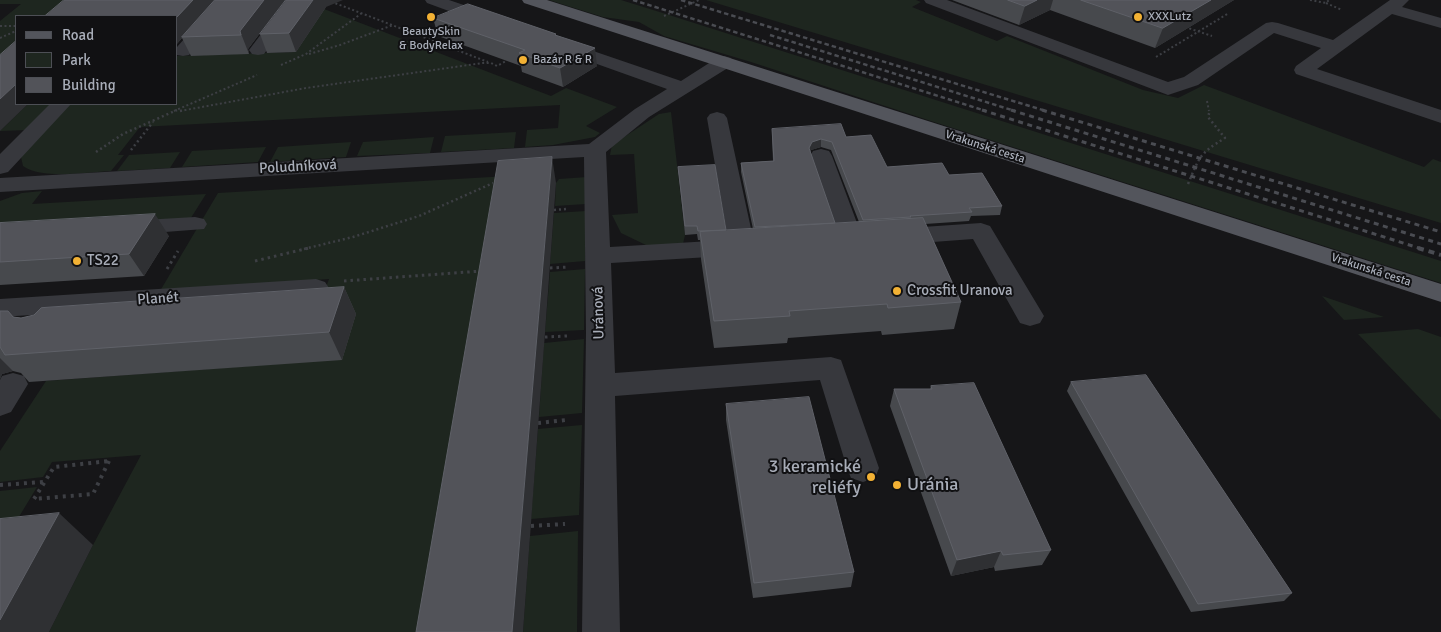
<!DOCTYPE html>
<html>
<head>
<meta charset="utf-8">
<style>
	body { margin:0 }
	#map { position:relative; width:1441px; height:632px; overflow:hidden; background:#161618; font-family:Signika,sans-serif }
	canvas { display:block }
	.legend { position:absolute; left:15px; top:15px; width:162px; height:90px; box-sizing:border-box; background:#111113; border:1px solid #4d4f55; margin:0; padding:6px 9px; list-style:none; font-size:15px; color:#a8adb8 }
	.legend li { display:flex; align-items:center; gap:10px; height:25px }
	.legend b { width:25px; border:1px solid #4d4f55 }
</style>
</head>
<body>
<div id="map">
<canvas width="1441" height="632"></canvas>
<ul class="legend">
<li><b style="height:6px;background:#53555c"></b>Road</li>
<li><b style="height:14px;background:#1e261f"></b>Park</li>
<li><b style="height:14px;background:#525359"></b>Building</li>
</ul>
</div>
<script>
const ctx = document.querySelector('canvas').getContext('2d');
ctx.lineJoin = 'round';
function fillPath(path, color) { ctx.fillStyle = color; ctx.fill(path, 'evenodd'); }
function strokePath(path, color, width, dash) { ctx.strokeStyle = color; ctx.lineWidth = width; ctx.lineCap = dash ? 'butt' : 'round'; ctx.setLineDash(dash || []); ctx.stroke(path); }
function drawText(font, color, halo, rows, align = 'center') {
  ctx.font = font + ' Signika,sans-serif'; ctx.lineWidth = 4; ctx.setLineDash([]); ctx.textBaseline = 'middle'; ctx.strokeStyle = halo; ctx.fillStyle = color; for (const [text, x, y, turn = 0] of rows) {
    ctx.save(); ctx.translate(x, y); ctx.rotate((+turn || 0) * Math.PI / 180); ctx.textAlign = isNaN(turn) ? turn : align; if (halo) ctx.strokeText(text, 0, 0); ctx.fillText(text, 0, 0); ctx.restore();
  }
}
fillPath(new Path2D(`
	M0 0H93L75 16H16V70L0 84V21L21 4H0Z
	M549 0H621L666 14 1441 261V283L934 122 751 62 664 36 639 22 603 17Z
	M706 0H916L921 2 912 7 997 41 1007 36 1143 90 1178 98 1204 85 1424 167 1433 159 1441 162V223Z
	M324 9 551 96 566 88 617 107 586 126 600 133 595 137 553 145 525 147 527 130 558 128 560 105 140 127 118 155H124L111 171C88 172 43 180 23 166L21 157 24 152 69 104H176V56L296 52Z
	M28 104H54L28 130 0 131Z
	M671 112 685 235 683 244 648 246 621 233 612 215 638 213 634 154 610 155 612 145 659 114Z
	M516 132 514 148 441 152 445 136Z
	M434 137 430 153 357 156 363 142Z
	M351 142 346 157 270 162 278 147Z
	M266 147 258 162 182 167 192 151Z
	M180 152 170 168 117 171 129 155Z
	M525 175 434 632H49L93 545 141 455 52 462 43 477 0 482V451L46 381 342 359 325 290 329 279 160 291 218 193Z
	M587 177 586 204 555 206 556 183 559 179Z
	M42 191 32 204 206 194 189 221 0 232V201L22 193Z
	M586 211 585 261 550 264 554 213Z
	M585 269 584 330 545 332 550 272Z
	M1322 296 1384 317 1344 320Z
	M1418 329 1441 337V420L1358 334Z
	M584 339 582 413 539 417 544 343Z
	M582 425 579 515 531 519 538 429Z
	M37 487 11 530 0 531V491Z
	M578 531 577 632H523L530 536Z`), '#1e261f');
strokePath(new Path2D(`
	M327 0 488 62
	M1310 0 1326 3 1329 0
	M1326 3 1342 10
	M664 16 699 0
	M0 26H16
	M1185 27 1212 36
	M0 38 16 31
	M309 54 340 45 393 25
	M1156 57 1229 13
	M281 65 306 54 362 13
	M1207 101 1209 111
	M174 111 257 75
	M180 111 306 88 483 63H491L497 66 506 61`), '#3d3f44', 2, [2, 2.5]);
strokePath(new Path2D(`
	M180 111 185 110
	M131 150 153 122
	M96 152 123 134 177 110
	M1188 184C1200 156 1199 154 1225 138L1208 117 1210 110
	M554 210 567 209
	M304 249 353 237 419 216 493 183`), '#3d3f44', 2.5, [2, 3]);
strokePath(new Path2D(`
	M255 261 309 248
	M550 268 568 267
	M167 269 178 251
	M344 281 482 271
	M545 337 567 336`), '#3d3f44', 3, [2.5, 4]);
strokePath(new Path2D(`
	M538 423 566 420
	M109 461 93 494 34 499 54 467Z
	M0 485 43 482
	M531 526 565 524`), '#3d3f44', 4, [3, 5]);
fillPath(new Path2D(`
	M219 0H236L189 55 183 56 177 55V47Z
	M287 0H303L264 54 258 55 252 54 249 50Z
	M425 0H449L499 17 501 21 499 25H487L427 3Z
	M924 0H947L1168 82 1184 77 1266 23 1272 22 1278 23 1333 40 1390 0H1409L1402 7 1441 18V28L1392 14 1317 69 1441 110V123L1296 74 1294 70 1296 66 1321 48 1274 33 1198 85 1168 95 926 3Z
	M561 40 681 81 717 58 724 56 731 58 733 62 731 66 649 117 606 152 610 247 728 240 707 118 710 114 717 112 724 114 727 118 755 247 751 253 742 255 611 263 615 373 831 357 841 360 879 468 875 478 863 482 851 478 847 468 820 380 615 396 620 632H582L586 333 584 157 0 192V178L589 144 635 109 667 89 555 49 552 45 555 41Z
	M50 104H71L8 172 0 174V154Z
	M821 149 829 151 832 156 863 239 860 244 851 247 842 244 839 239 810 156 813 151Z
	M195 217 204 219 207 224 204 229 126 235 117 233 114 228 117 223 126 221Z
	M981 223 990 226 1044 316 1040 323 1030 326 1020 323 973 239 893 245 884 242 881 237 884 232 893 229Z
	M316 279 325 282 329 288 325 294 316 297 0 317V299Z
	M13 373 24 376 28 384 11 412 0 416V380L2 376Z`), '#37383d');
fillPath(new Path2D(`
	M522 0H547L1441 284V302L524 3Z`), '#53555c');
strokePath(new Path2D(`
	M633 0 986 111
	M681 0 1046 111
	M770 35 1015 111`), '#4a4c52', 2.5, [4.5, 3]);
strokePath(new Path2D(`
	M982 110 1422 249
	M1011 110 1441 244
	M1042 110 1441 232`), '#4a4c52', 3, [5, 4.5]);
strokePath(new Path2D(`
	M1418 248 1441 255`), '#4a4c52', 4, [6, 5]);
fillPath(new Path2D(`
	M64 0H285L248 49 249 54 191 56 182 38 176 45V16Z
	M952 0H1234L1155 48 1050 10 1019 25Z
	M326 7 296 52 267 53 260 34Z
	M433 18 556 34V35L597 66 563 87 522 72 521 66 438 36Z
	M772 129 846 137 887 167 949 175 1002 206 1000 215 971 216 969 221 925 224 961 302 954 329 882 335 881 331 788 338 787 343 714 348 701 259 700 240H698L697 234 685 235 678 167 715 165 726 231 753 229 741 172V163L773 161 772 138ZM821 147 831 150 859 222 834 224 810 152 811 150Z
	M0 223 169 236 144 276 0 285Z
	M344 287 356 314 342 360 29 382 21 373 13 371 2 374 0 379V311H8L14 317 21 318Z
	M1071 382 1292 593 1284 601 1191 612 1067 391Z
	M931 386 1051 550 1042 565 995 571 994 567 951 576 890 406 894 389H930Z
	M726 404 854 572 851 587 753 598 726 420Z`), '#47494d');
fillPath(new Path2D(`
	M193 0H217L182 37V38L176 45V18Z
	M264 0H285L248 49 249 54 240 31Z
	M313 0H343L326 7 296 52 289 33Z
	M1037 0H1053L1050 10 1019 25 1025 6Z
	M1211 0H1234L1155 48 1163 28Z
	M595 48 597 66 563 87 560 68Z
	M16 84V104H28L0 131V99Z
	M821 139V147L811 150 808 157 809 148 812 142Z
	M552 157 556 183 523 632H512Z
	M155 214 169 236 144 276 129 254Z
	M344 287 356 314 342 360 329 332Z
	M0 358 13 371 2 374 0 379Z
	M59 513 93 545 49 632H0V620Z
	M1001 551 994 567 951 576 957 560Z`), '#2f3033');
const building = new Path2D(`
	M64 0H193L176 18V16H45Z
	M215 0H264L240 31 241 35 182 37Z
	M286 0H313L289 33 260 34Z
	M1008 0H1037L1025 6Z
	M1081 0H1211L1163 28Z
	M468 4 556 34 555 35 595 48 560 68 519 53 525 50 433 18Z
	M16 41V84L0 99V55Z
	M841 124 846 137 871 135 887 167 942 163 949 175 982 173 1002 206 969 208 972 212 910 216 911 217 863 220 832 142 821 139 812 142 809 148 835 223 755 227 741 163 774 161 772 129Z
	M552 157 512 632H416L498 161Z
	M715 165 726 230 698 231 697 226H685L678 167Z
	M155 214 129 254 0 262V223Z
	M923 218 961 302 888 308 887 304 789 311 790 316 714 321 700 232Z
	M344 287 329 332 5 355 0 347V311H8L13 317 21 318 34 315 41 308Z
	M1146 375 1292 593 1198 604 1071 382Z
	M974 383 1051 550 1003 555 1001 551 957 560 894 389H932L931 386Z
	M809 397 854 572 754 583 726 404Z
	M59 513 0 620V519Z`);
fillPath(building, '#525359');
strokePath(building, '#5f6168', 1);
for (const [x, y, r, color] of [
	[431,17,5,"#f2b134"],
	[1138,17,5,"#f2b134"],
	[523,60,5,"#f2b134"],
	[77,261,5,"#f2b134"],
	[897,291,5,"#f2b134"],
	[871,477,5,"#f2b134"],
	[897,485,5,"#f2b134"]
]) { const dot = new Path2D(); dot.arc(x, y, r, 0, 2 * Math.PI); ctx.fillStyle = color; ctx.fill(dot); strokePath(dot, '#111113', 2); }
drawText('12px', '#a8adb8', '#111113', [
	["XXXLutz",1148,17],
	["BeautySkin",431,32,"center"],
	["& BodyRelax",431,46,"center"],
	["Bazár R & R",533,60]
], 'left');
drawText('12px', '#a8adb8', '#111113', [
	["Vrakunská cesta",985,147,18],
	["Vrakunská cesta",1371,270,18]
]);
drawText('15px', '#a8adb8', '#111113', [
	["Poludníková",298,167,-3],
	["Planét",158,299,-4],
	["Uránová",599,313,-91]
]);
drawText('15px', '#a8adb8', '#111113', [
	["TS22",87,261],
	["Crossfit Uranova",907,291]
], 'left');
drawText('18px', '#a8adb8', '#111113', [
	["3 keramické",861,467],
	["reliéfy",861,488],
	["Uránia",907,485,"left"]
], 'right');
</script>
</body>
</html>
